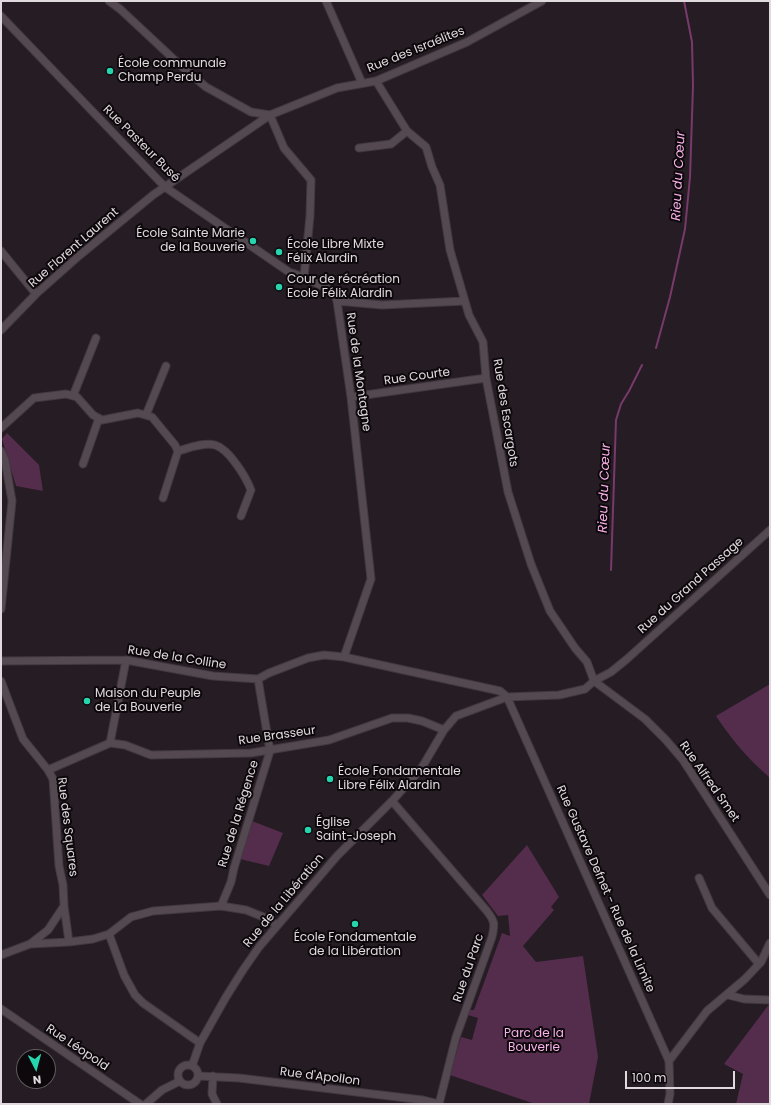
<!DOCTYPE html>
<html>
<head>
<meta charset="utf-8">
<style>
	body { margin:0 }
	#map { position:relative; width:771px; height:1105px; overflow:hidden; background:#261c24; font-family:Poppins,sans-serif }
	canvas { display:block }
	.frame { position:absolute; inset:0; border:2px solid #e0d9de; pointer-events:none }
	.north { position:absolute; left:16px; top:1049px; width:40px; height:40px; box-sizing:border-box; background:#0c080b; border:1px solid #615c5f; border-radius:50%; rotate:174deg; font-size:11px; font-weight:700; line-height:16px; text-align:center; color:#e0d9de }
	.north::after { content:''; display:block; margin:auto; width:14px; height:18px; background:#26d5ae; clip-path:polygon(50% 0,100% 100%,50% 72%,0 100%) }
	.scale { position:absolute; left:625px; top:1071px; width:110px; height:18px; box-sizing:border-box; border:2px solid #e0d9de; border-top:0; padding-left:5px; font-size:12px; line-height:14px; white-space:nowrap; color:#e0d9de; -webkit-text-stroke:3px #0c080b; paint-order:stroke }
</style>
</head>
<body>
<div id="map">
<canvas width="771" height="1105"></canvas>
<div class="frame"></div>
<div class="north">N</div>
<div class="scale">100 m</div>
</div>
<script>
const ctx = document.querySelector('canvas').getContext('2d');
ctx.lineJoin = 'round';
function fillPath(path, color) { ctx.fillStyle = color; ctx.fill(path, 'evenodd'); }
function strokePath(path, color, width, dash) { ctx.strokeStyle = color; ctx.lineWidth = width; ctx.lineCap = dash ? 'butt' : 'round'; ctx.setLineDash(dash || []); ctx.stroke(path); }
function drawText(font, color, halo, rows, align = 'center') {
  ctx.font = font + ' Poppins,sans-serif'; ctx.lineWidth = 4; ctx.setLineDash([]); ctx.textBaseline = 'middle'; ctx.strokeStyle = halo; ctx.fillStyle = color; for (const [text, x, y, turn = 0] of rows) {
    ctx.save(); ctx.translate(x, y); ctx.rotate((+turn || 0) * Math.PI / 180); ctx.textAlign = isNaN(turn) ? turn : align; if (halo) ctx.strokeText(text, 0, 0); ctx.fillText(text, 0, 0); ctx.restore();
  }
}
fillPath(new Path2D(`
	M7 433 39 465 43 491 16 486 2 439Z
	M770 684V778C749 760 731 739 716 716Z
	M252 821 283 833 269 866 240 859Z
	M527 845 559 897 551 907 554 910 523 946 536 962 583 956 598 1057 589 1104H535L450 1075 461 1037 472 1040 478 1018 468 1015 470 1010H474L502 933 510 936 508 915 498 916 482 895Z
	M770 1003V1104H736L743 1074 724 1064Z`), '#542c4c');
strokePath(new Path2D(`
	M656 348 670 297 685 229 690 177 693 86 692 42 684 1
	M611 570 616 420 621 404 629 391 642 365`), '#773a6b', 2);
const minor = new Path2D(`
	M109 1 120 9 180 65 206 87 251 112 270 115
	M326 1 362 83
	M1 16 165 187 289 272 304 277 334 292 337 301 351 397 371 579 344 657
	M376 81 407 131 426 147 432 167 440 185 450 250 469 315 483 342 486 378 508 492 531 564 550 611 575 648 587 662 594 681
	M270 115 284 148 311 180 310 216 304 277
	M359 148 391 144 407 131
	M1 251 36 294
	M337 301 382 305 465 301
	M1 330 36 294 80 255 153 195 270 115 337 88 376 81 467 42 542 1
	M73 396 96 338
	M351 397 486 378
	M146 415 166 366
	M1 428 34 398 66 394 77 397 93 415 102 420 138 413 152 417 175 445 178 451C189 448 204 442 215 445 229 449 246 477 251 490L241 516
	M1 451 5 460 12 501 1 609
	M83 464 99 418
	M163 498 178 451
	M1 661 126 660 213 676 258 679 269 673 308 658 324 655 344 657 500 691 507 697 669 1061 670 1094 668 1104
	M1 681 23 739 48 770 53 779 59 866 63 885 64 906 48 930 30 944 1 955
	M594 681 645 719 666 740 683 760 770 895
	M110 743 125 745 151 755 251 753 329 740 392 718H408L422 721 444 730
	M110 743 126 660
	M48 770 110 743
	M392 801 486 910C495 921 495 924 492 937L456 1037 439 1104
	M699 878 712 908 759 964
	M64 906 69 942
	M221 906 231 882 234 868 270 751 258 679
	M109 934 124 975 135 995 143 1003 200 1043
	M30 944 69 942 93 939 109 934 131 917 153 911 221 906 246 910 266 918 277 925
	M728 995 744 999 770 1000
	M1 1009 140 1104
	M669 1061 707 1011 745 979 761 962 770 943
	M178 1075a10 10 0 1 1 20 0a10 10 0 1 1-20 0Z
	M192 1066 200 1043 226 997 243 970 259 947 337 856 392 801 421 769 444 730 456 716 507 697 559 695 585 689 594 681 611 672 627 659 770 530
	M198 1076 239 1078 423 1100 439 1104
	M213 1076 212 1094 217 1104
	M146 1104 162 1090 180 1081`);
strokePath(minor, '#41393f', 9);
strokePath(minor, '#544851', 7);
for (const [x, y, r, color] of [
	[110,71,4,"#26d5ae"],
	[253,241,4,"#26d5ae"],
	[279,252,4,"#26d5ae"],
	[279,287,4,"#26d5ae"],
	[87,701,4,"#26d5ae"],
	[330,779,4,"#26d5ae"],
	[308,830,4,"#26d5ae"],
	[355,924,4,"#26d5ae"]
]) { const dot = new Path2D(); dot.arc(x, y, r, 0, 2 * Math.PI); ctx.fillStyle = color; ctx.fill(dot); strokePath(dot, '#0c080b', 1.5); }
drawText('12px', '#e0d9de', '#0c080b', [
	["Rue des Israélites",416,50,-22],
	["Rue Pasteur Busé",141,144,45],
	["Rue Florent Laurent",74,248,-41],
	["Rue de la Montagne",358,372,82],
	["Rue Courte",417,377,-8],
	["Rue des Escargots",505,413,81],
	["Rue du Grand Passage",691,586,-42],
	["Rue de la Colline",177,658,9],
	["Rue Brasseur",277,736,-8],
	["Rue Alfred Smet",709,782,55],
	["Rue de la Régence",239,814,-73],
	["Rue des Squares",67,827,83],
	["Rue Gustave Defnet - Rue de la Limite",605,889,66],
	["Rue de la Libération",284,901,-50],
	["Rue du Parc",469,968,-71],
	["Rue Léopold",77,1048,34],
	["Rue d'Apollon",320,1077,7]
]);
drawText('12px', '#e0d9de', '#0c080b', [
	["École communale",118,64],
	["Champ Perdu",118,78],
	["École Sainte Marie",245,234,"right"],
	["de la Bouverie",245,248,"right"],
	["École Libre Mixte",287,245],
	["Félix Alardin",287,259],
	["Cour de récréation",287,280],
	["Ecole Félix Alardin",287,294],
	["Maison du Peuple",95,694],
	["de La Bouverie",95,708],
	["École Fondamentale",338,772],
	["Libre Félix Alardin",338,786],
	["Église",316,823],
	["Saint-Joseph",316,837],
	["École Fondamentale",355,938,"center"],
	["de la Libération",355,952,"center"]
], 'left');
drawText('12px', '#fab2ea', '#0c080b', [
	["Parc de la",534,1034],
	["Bouverie",534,1048]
]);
drawText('italic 13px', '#f9b0e9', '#0c080b', [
	["Rieu du Cœur",679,176,-87],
	["Rieu du Cœur",605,488,-88]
]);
</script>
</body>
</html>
